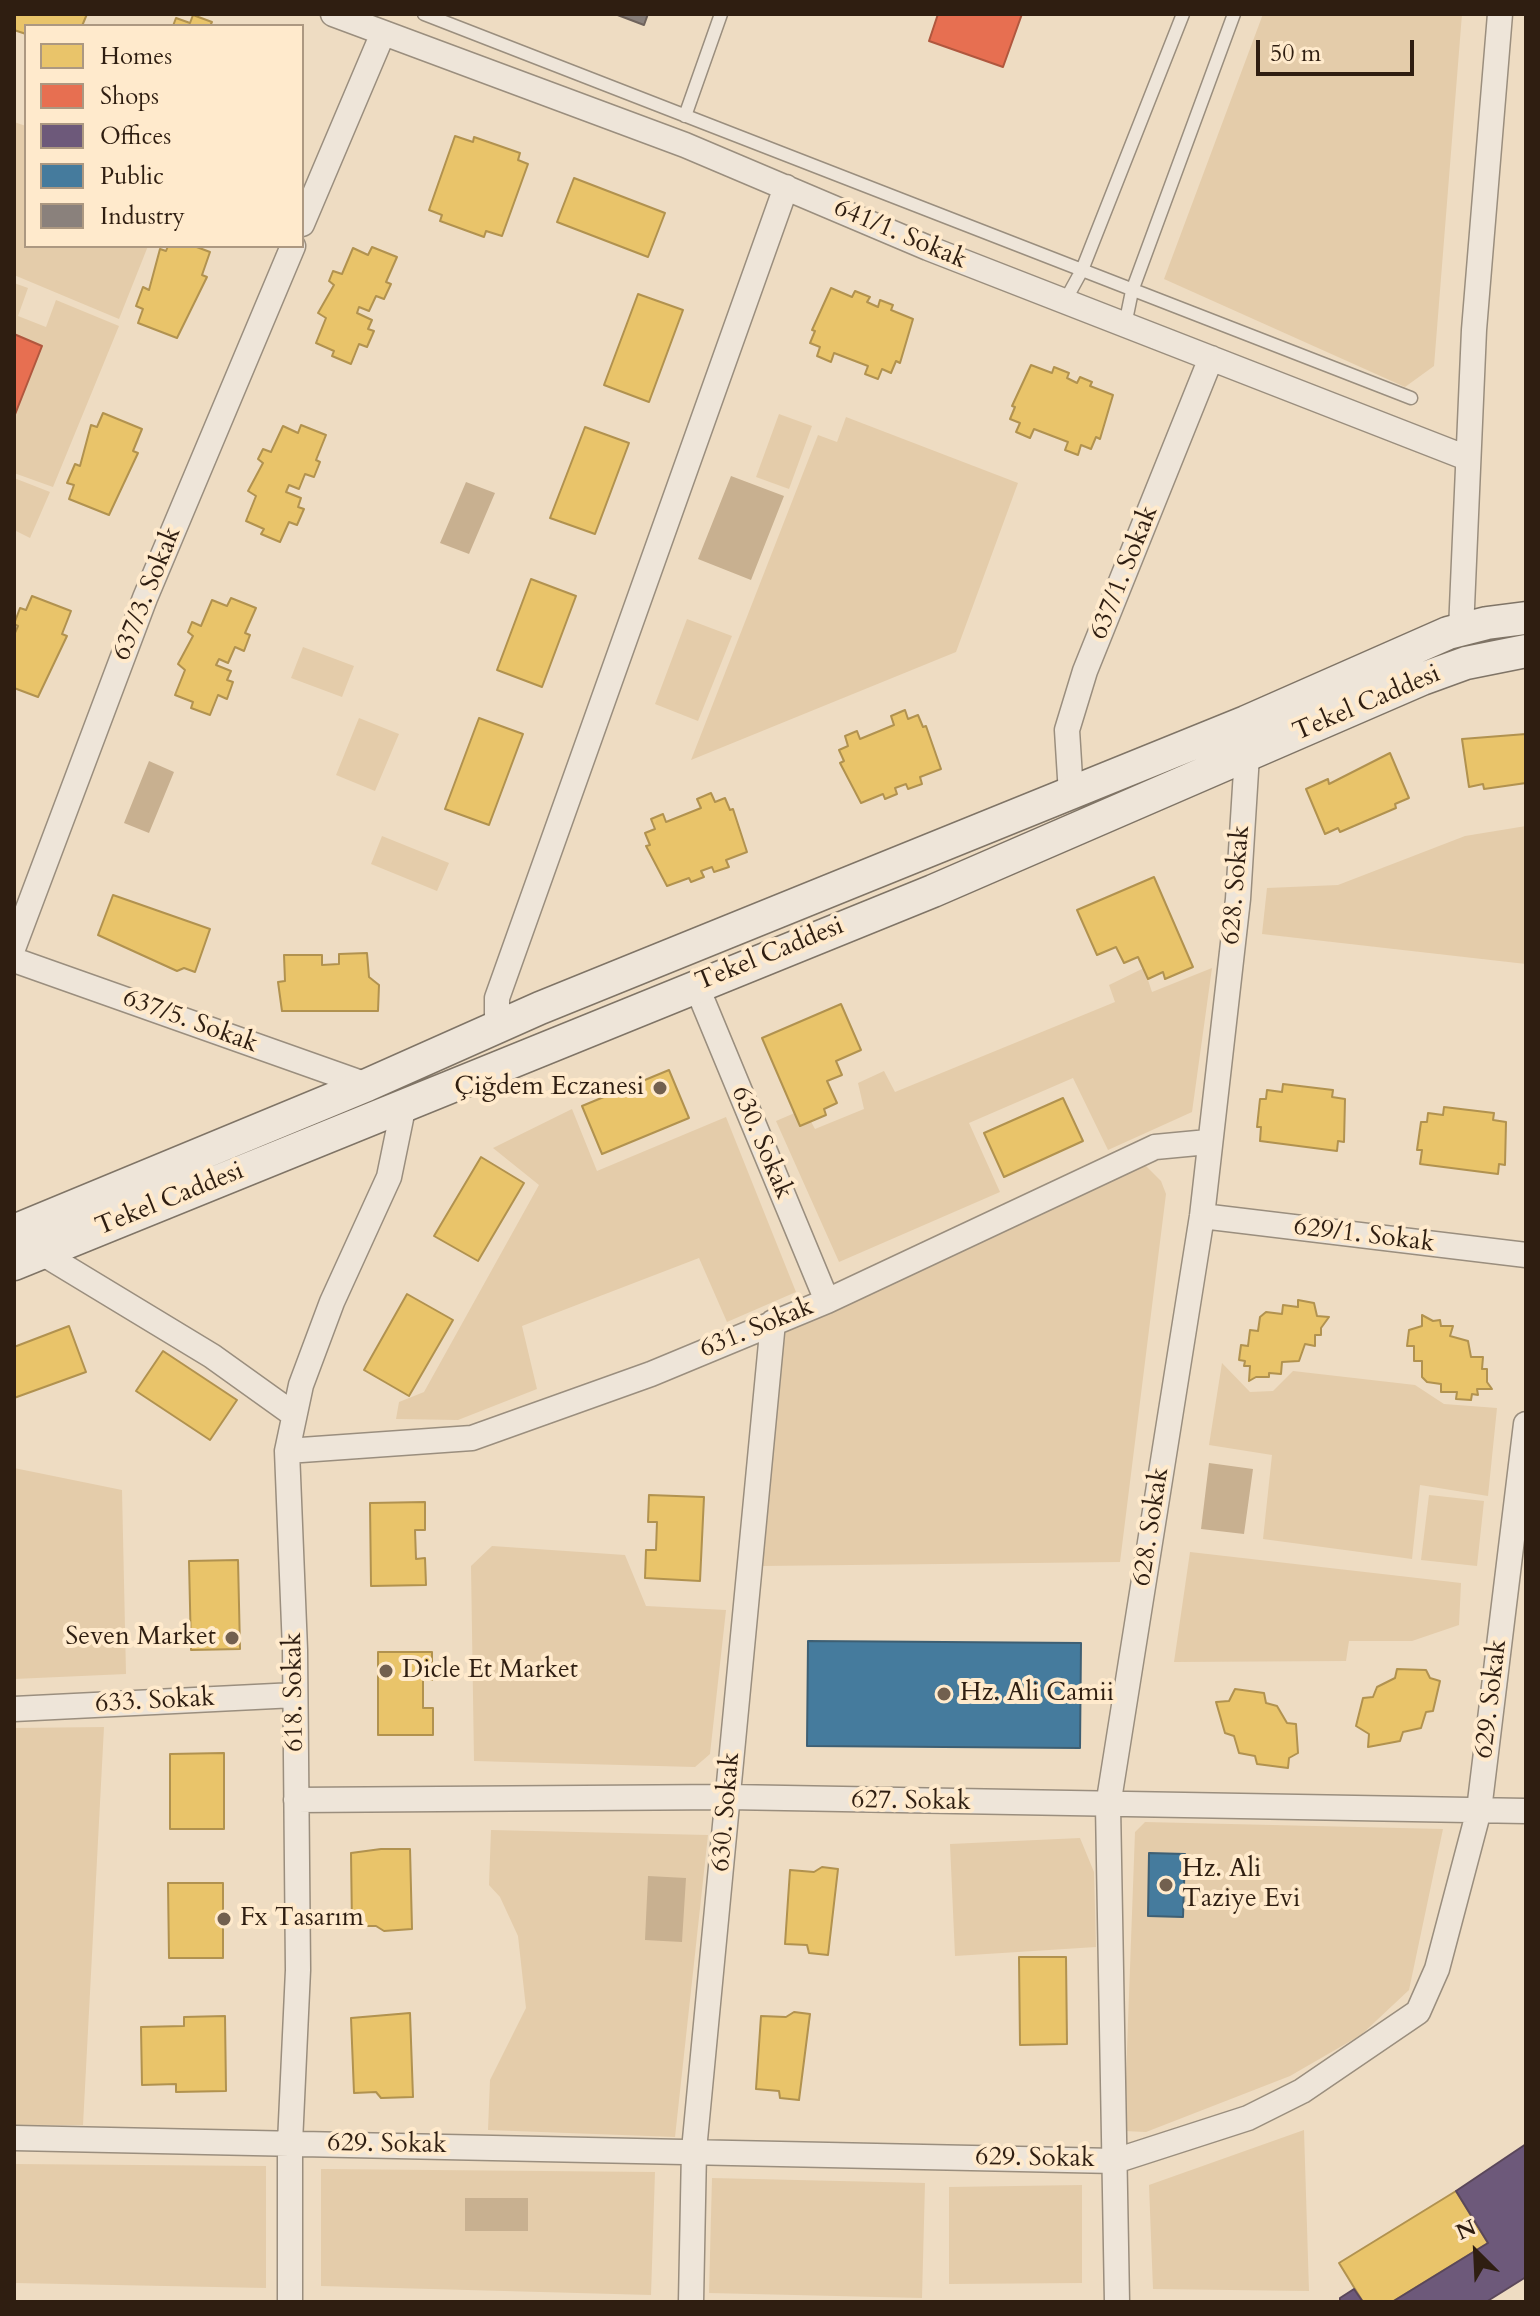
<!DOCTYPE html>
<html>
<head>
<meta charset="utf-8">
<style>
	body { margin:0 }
	#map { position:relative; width:1540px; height:2316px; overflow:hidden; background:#eedcc2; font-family:Cardo,serif }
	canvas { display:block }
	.frame { position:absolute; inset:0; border:16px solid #2f1e11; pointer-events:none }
	.legend { position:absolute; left:24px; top:24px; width:280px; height:224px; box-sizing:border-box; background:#ffeacc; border:2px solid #ac9881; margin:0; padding:10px 14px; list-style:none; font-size:24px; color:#2f1e11 }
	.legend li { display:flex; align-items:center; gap:16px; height:40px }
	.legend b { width:40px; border:2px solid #ac9881 }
	.north { position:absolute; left:1436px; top:2212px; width:80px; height:80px; -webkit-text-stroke:6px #ffeacc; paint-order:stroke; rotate:336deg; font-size:22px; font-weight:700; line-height:32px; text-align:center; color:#2f1e11 }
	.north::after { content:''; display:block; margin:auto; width:28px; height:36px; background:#2f1e11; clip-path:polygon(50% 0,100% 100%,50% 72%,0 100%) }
	.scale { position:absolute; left:1256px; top:40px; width:158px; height:36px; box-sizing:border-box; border:4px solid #2f1e11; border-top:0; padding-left:10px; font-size:24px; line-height:28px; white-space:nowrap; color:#2f1e11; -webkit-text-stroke:6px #ffeacc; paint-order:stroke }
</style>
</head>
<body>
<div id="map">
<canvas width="1540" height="2316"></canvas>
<div class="frame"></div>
<ul class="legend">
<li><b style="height:22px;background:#e9c46a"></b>Homes</li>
<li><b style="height:22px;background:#e76f51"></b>Shops</li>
<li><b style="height:22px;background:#6d597a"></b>Offices</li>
<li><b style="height:22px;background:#457b9d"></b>Public</li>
<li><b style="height:22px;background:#8a817c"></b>Industry</li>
</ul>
<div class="north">N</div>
<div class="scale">50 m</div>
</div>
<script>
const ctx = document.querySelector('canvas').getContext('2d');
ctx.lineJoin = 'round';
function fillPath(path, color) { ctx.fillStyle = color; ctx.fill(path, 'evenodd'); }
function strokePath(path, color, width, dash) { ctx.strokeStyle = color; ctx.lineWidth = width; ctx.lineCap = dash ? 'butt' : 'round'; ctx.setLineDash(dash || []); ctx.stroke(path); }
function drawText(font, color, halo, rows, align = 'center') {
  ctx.font = font + ' Cardo,serif'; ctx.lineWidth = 8; ctx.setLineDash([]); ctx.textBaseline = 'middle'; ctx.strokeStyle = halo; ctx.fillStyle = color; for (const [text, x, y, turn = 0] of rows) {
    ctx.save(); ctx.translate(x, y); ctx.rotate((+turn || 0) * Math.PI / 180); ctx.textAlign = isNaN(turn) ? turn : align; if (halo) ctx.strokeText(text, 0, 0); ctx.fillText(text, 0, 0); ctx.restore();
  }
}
fillPath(new Path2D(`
	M1263 14H1462L1434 366 1405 387 1164 279Z
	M14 122 26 126V246H148L119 319 14 275Z
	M14 283 28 288 18 316 46 327 56 300 119 326 53 487 14 473V417L42 346 14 334Z
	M779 414 812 426 789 489 756 477Z
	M846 417 1018 483 956 652 691 760 818 435 837 442Z
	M14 478 50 492 30 538 14 530Z
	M687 619 732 636 698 721 655 704Z
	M303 647 354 666 342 697 291 678Z
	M359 718 399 734 375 791 336 775Z
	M1526 826V964L1262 934 1267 888 1338 885 1465 836Z
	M382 836 449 863 437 891 371 864Z
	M1144 968 1152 992 1212 968 1192 1112 1108 1150 1073 1078 969 1123 1000 1192 839 1262 776 1121 804 1109 815 1129 864 1109 858 1083 884 1071 895 1092 1115 1002 1109 985Z
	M572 1109 597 1171 726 1117 796 1292 727 1322 699 1258 522 1326 537 1389 458 1420 396 1419 399 1402 424 1392 539 1185 493 1148Z
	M1145 1165 1161 1181 1166 1194 1120 1562 761 1566 782 1332Z
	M1222 1363 1250 1392 1273 1391 1293 1371 1415 1385 1444 1404 1497 1408 1488 1496 1420 1485 1412 1559 1263 1539 1272 1455 1209 1445Z
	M14 1468 122 1490 126 1674 14 1679Z
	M1429 1495 1484 1501 1477 1566 1421 1560Z
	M492 1546 625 1555 646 1606 726 1610 710 1754 695 1767 474 1761 471 1566Z
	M1190 1552 1461 1583 1459 1625 1412 1641H1349L1346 1661 1174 1662Z
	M104 1727 83 2125H14V1728Z
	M1145 1822 1443 1829 1409 1990 1361 2035 1290 2076 1146 2132 1124 2131 1135 1832Z
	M491 1830 708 1835 675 2137 488 2130 490 2080 526 2008 518 1936 500 1897 489 1885Z
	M1080 1838 1094 1872 1096 1947 955 1956 950 1844Z
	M1304 2130 1309 2291 1153 2289 1149 2185Z
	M14 2164 266 2166V2288L14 2283Z
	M321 2169 655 2172 651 2295 321 2286Z
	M712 2178 925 2183 922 2298 709 2293Z
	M1082 2185V2283L949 2284V2187Z`), '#e4ccaa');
fillPath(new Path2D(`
	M731 476 784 496 751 580 698 559Z
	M466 482 495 493 469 554 440 543Z
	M149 761 174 772 149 833 124 823Z
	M1209 1463 1253 1469 1244 1534 1201 1529Z
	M648 1876 686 1878 682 1942 645 1940Z
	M465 2198H528V2231H465Z`), '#c8b090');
const homes = new Path2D(`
	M14 14H87L82 26H26V34L14 30Z
	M193 15 212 22 210 26H173L176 18 190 23Z
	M455 136 473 142 474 137 520 153 518 160 528 164 502 236 486 231 484 237 440 221 442 215 429 210Z
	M574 178 665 213 648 257 557 222Z
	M168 246H194L210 252 202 275 207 277 177 338 138 323 143 309 136 306 143 287 149 290 160 249 166 251Z
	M372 247 397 257 386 282 391 284 384 299 376 296 369 311 359 307 357 313 372 320 368 329 374 331 367 347 359 344 351 364 332 356 334 351 316 343 326 318 318 313 334 285 329 281 333 271 342 274 353 248 368 255Z
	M831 288 852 297 855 291 870 297 867 302 878 307 880 300 893 305 891 310 913 319 900 363 896 361 891 373 882 369 878 379 865 374 868 366 834 353 831 362 817 356 820 347 810 343 815 331 812 330Z
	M638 294 683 310 649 402 604 385Z
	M1031 365 1052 373 1054 367 1069 373 1067 378 1077 383 1080 377 1092 382 1090 386 1113 395 1100 439 1096 437 1091 449 1081 445 1078 455 1065 450 1068 442 1034 429 1030 438 1016 432 1020 423 1010 419 1015 407 1012 406Z
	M103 413 142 429 133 451 138 453 109 515 69 499 74 485 67 483 75 464 80 466 91 425 97 427Z
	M301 425 326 435 316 460 320 462 314 477 305 474 299 489 289 485 286 492 301 498 298 507 304 509 297 525 289 522 280 542 261 534 264 529 246 521 256 496 248 491 263 463 258 459 263 449 271 452 283 426 298 433Z
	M585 427 629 443 595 534 550 518Z
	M531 579 576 596 542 687 497 670Z
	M32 596 71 611 62 634 67 636 38 697 14 688V635L18 626 14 624 20 608 26 610Z
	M231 598 256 608 245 633 250 635 244 651 235 647 228 663 219 659 216 665 231 671 227 680 233 682 227 699 218 695 210 715 191 708 193 702 175 695 185 670 178 664 193 636 188 632 192 622 201 626 212 600 227 606Z
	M905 710 908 719 918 715 923 727 926 726 941 769 920 777 922 784 908 789 906 784 895 788 897 794 885 799 883 794 861 803 840 763 844 761 839 750 848 746 845 736 857 731 860 739 894 725 891 716Z
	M479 718 523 734 489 825 445 809Z
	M1526 734V783L1484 789 1483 784 1469 787 1462 739Z
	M1390 753 1409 798 1395 804 1396 808 1340 832 1338 828 1325 834 1306 789 1328 779 1329 784Z
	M711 793 715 802 725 798 730 810 733 809 747 852 726 860 729 867 714 872 712 867 701 871 704 877 691 882 689 878 667 886 646 846 650 845 645 833 655 829 651 819 663 814 666 822 701 808 697 799Z
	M1154 877 1193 967 1165 979 1163 972 1148 979 1138 957 1124 963 1116 947 1097 955 1077 910Z
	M113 895 210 929 195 972 184 968 177 971 98 935Z
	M367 953 369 977 379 985 378 1011H282L278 982 285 981 284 955H322V965L339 964V954Z
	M841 1004 861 1050 836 1061 842 1075 827 1081 837 1103 824 1109 826 1115 800 1126 762 1038Z
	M669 1070 689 1118 602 1154 582 1106Z
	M1283 1084 1333 1090 1332 1097 1345 1099 1344 1142 1338 1141 1337 1151 1260 1141 1261 1127H1257L1260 1099H1266L1267 1090 1282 1092Z
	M1063 1098 1083 1141 1004 1177 984 1133Z
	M1444 1107 1494 1113 1493 1120 1506 1122 1505 1165 1499 1164 1498 1174 1420 1164 1422 1150H1417L1421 1122H1427L1428 1113 1443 1115Z
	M481 1157 524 1183 478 1261 434 1236Z
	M407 1294 453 1320 409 1396 364 1370Z
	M1298 1300 1314 1303 1317 1316 1329 1317 1321 1328V1335H1315V1346L1305 1344 1299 1361 1282 1362 1281 1374 1269 1373V1377H1256L1249 1381 1250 1366H1244L1245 1361 1239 1360 1241 1345 1248 1346 1250 1330 1258 1331 1260 1317 1266 1312 1282 1314 1283 1305 1298 1307Z
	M1422 1315 1433 1321 1440 1320 1441 1326H1453L1450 1336 1468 1341 1471 1357H1483L1482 1369H1487V1382L1492 1389H1477L1478 1395 1472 1394 1471 1400 1456 1399 1457 1392H1441V1384L1427 1382 1422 1377V1361H1414V1346H1407L1409 1330 1422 1326Z
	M69 1326 86 1372 14 1398V1347Z
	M163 1351 237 1400 210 1440 136 1391Z
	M649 1495 704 1497 700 1581 645 1578 646 1550H656L657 1522H648Z
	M425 1502V1530H415L416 1559 425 1558 426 1585 371 1586 370 1503Z
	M238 1560 240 1649 191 1650 189 1561Z
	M378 1652H432V1680H423V1708H433V1735H378Z
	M1397 1669 1426 1670 1430 1678 1440 1681 1433 1711 1426 1712 1421 1728 1403 1732 1400 1741 1368 1747 1369 1734 1356 1726 1363 1698 1373 1697 1377 1687 1395 1678Z
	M1235 1689 1264 1693 1266 1703 1277 1706 1287 1723 1296 1724 1298 1753 1289 1758 1288 1768 1257 1764 1255 1756 1239 1753 1234 1736 1225 1733 1216 1702 1229 1701Z
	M224 1753V1829H170V1754Z
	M381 1849H410L412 1929 384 1931 376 1926H352L351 1853Z
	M822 1867 838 1869 828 1955 809 1953 807 1945 785 1944 790 1870 814 1872Z
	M168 1883H223V1958H169Z
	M1019 1957H1066L1067 2044 1020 2045Z
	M794 2012 810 2014 799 2100 780 2098 779 2091 756 2089 761 2016 786 2017Z
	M410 2013 413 2097 381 2098 376 2092 354 2093 351 2018Z
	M225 2016 226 2091 176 2092V2084L142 2085 141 2027 184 2026V2017Z
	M1456 2191 1488 2243 1392 2302H1363L1339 2263Z`);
fillPath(homes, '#e9c46a');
strokePath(homes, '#b1924f', 2);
const shops = new Path2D(`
	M938 14H1022L1003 67 929 41Z
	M14 334 42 346 14 417Z`);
fillPath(shops, '#e76f51');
strokePath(shops, '#b0573e', 2);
const offices = new Path2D(`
	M1526 2144V2277L1486 2302H1392L1488 2243 1456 2191Z
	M1354 2289 1363 2302H1340V2298Z`);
fillPath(offices, '#6d597a');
strokePath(offices, '#5a475a', 2);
const public = new Path2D(`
	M808 1641 1081 1643 1080 1748 807 1746Z
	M1149 1853 1185 1854 1183 1917 1148 1916Z`);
fillPath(public, '#457b9d');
strokePath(public, '#3e5f73', 2);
const industry = new Path2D(`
	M615 14H648L644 25Z`);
fillPath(industry, '#8a817c');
strokePath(industry, '#6f635c', 2);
const lane = new Path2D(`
	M424 14 1411 398
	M685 116 721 14
	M1065 301 1082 270 1183 14
	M1125 325 1132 291 1234 14`);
const street = new Path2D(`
	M333 14 685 145 928 248 1467 458
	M302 224 383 33
	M1461 630 1474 330 1500 14
	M1071 794 1067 730 1085 671 1211 358
	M14 946 145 598 293 246
	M14 960 367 1085
	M696 985 827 1301
	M497 1027V998L786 187
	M1202 1216 1526 1255
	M42 1253 212 1356 293 1414
	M287 1451 472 1438 651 1374 827 1301 1155 1147 1208 1142
	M14 1709 295 1695
	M296 1800 728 1797 1526 1811
	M14 2138 1115 2161 1248 2118 1302 2091 1418 2012 1437 1969 1479 1810 1526 1424
	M290 2302V2143L298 1970 295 1650 287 1451 301 1385 332 1302 389 1177 404 1104
	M691 2302 694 2150 773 1322
	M1117 2302 1108 1806 1202 1216 1238 899 1247 755`);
const secondary = new Path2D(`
	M14 1231 367 1085 540 1008 1246 722 1448 633 1487 623 1526 618
	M14 1264 933 891 1422 679 1466 663 1526 651`);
strokePath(lane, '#9a8e7e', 15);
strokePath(street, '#9a8e7e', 27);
strokePath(secondary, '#7f7466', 35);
strokePath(lane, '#eee5d9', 12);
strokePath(street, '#eee5d9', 24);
strokePath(secondary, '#eee5d9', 32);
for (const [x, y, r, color] of [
	[660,1088,8,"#72604f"],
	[232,1638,8,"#72604f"],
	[386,1671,8,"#72604f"],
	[944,1694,8,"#72604f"],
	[1166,1885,8,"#72604f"],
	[224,1919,8,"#72604f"]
]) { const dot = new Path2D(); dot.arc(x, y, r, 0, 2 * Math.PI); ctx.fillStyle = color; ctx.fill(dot); strokePath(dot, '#ffeacc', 3); }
drawText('26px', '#2f1e11', '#ffeacc', [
	["641/1. Sokak",900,235,23],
	["637/1. Sokak",1125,573,-68],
	["637/3. Sokak",148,594,-68],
	["Tekel Caddesi",1367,704,-23],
	["628. Sokak",1237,885,-85],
	["Tekel Caddesi",770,955,-22],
	["637/5. Sokak",190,1022,20],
	["630. Sokak",761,1143,67],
	["Tekel Caddesi",170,1200,-22],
	["629/1. Sokak",1364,1236,7],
	["631. Sokak",757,1329,-22],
	["628. Sokak",1152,1527,-81],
	["618. Sokak",295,1692,-91],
	["629. Sokak",1492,1699,-83],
	["633. Sokak",155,1702,-3],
	["627. Sokak",911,1802,1],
	["630. Sokak",727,1812,-85],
	["629. Sokak",387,2145,1],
	["629. Sokak",1035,2159,1]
]);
drawText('26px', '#2f1e11', '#ffeacc', [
	["Çiğdem Eczanesi",644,1088,"right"],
	["Seven Market",216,1638,"right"],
	["Dicle Et Market",402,1671],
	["Hz. Ali Camii",960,1694],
	["Hz. Ali",1182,1870],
	["Taziye Evi",1182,1900],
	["Fx Tasarım",240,1919]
], 'left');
</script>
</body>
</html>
